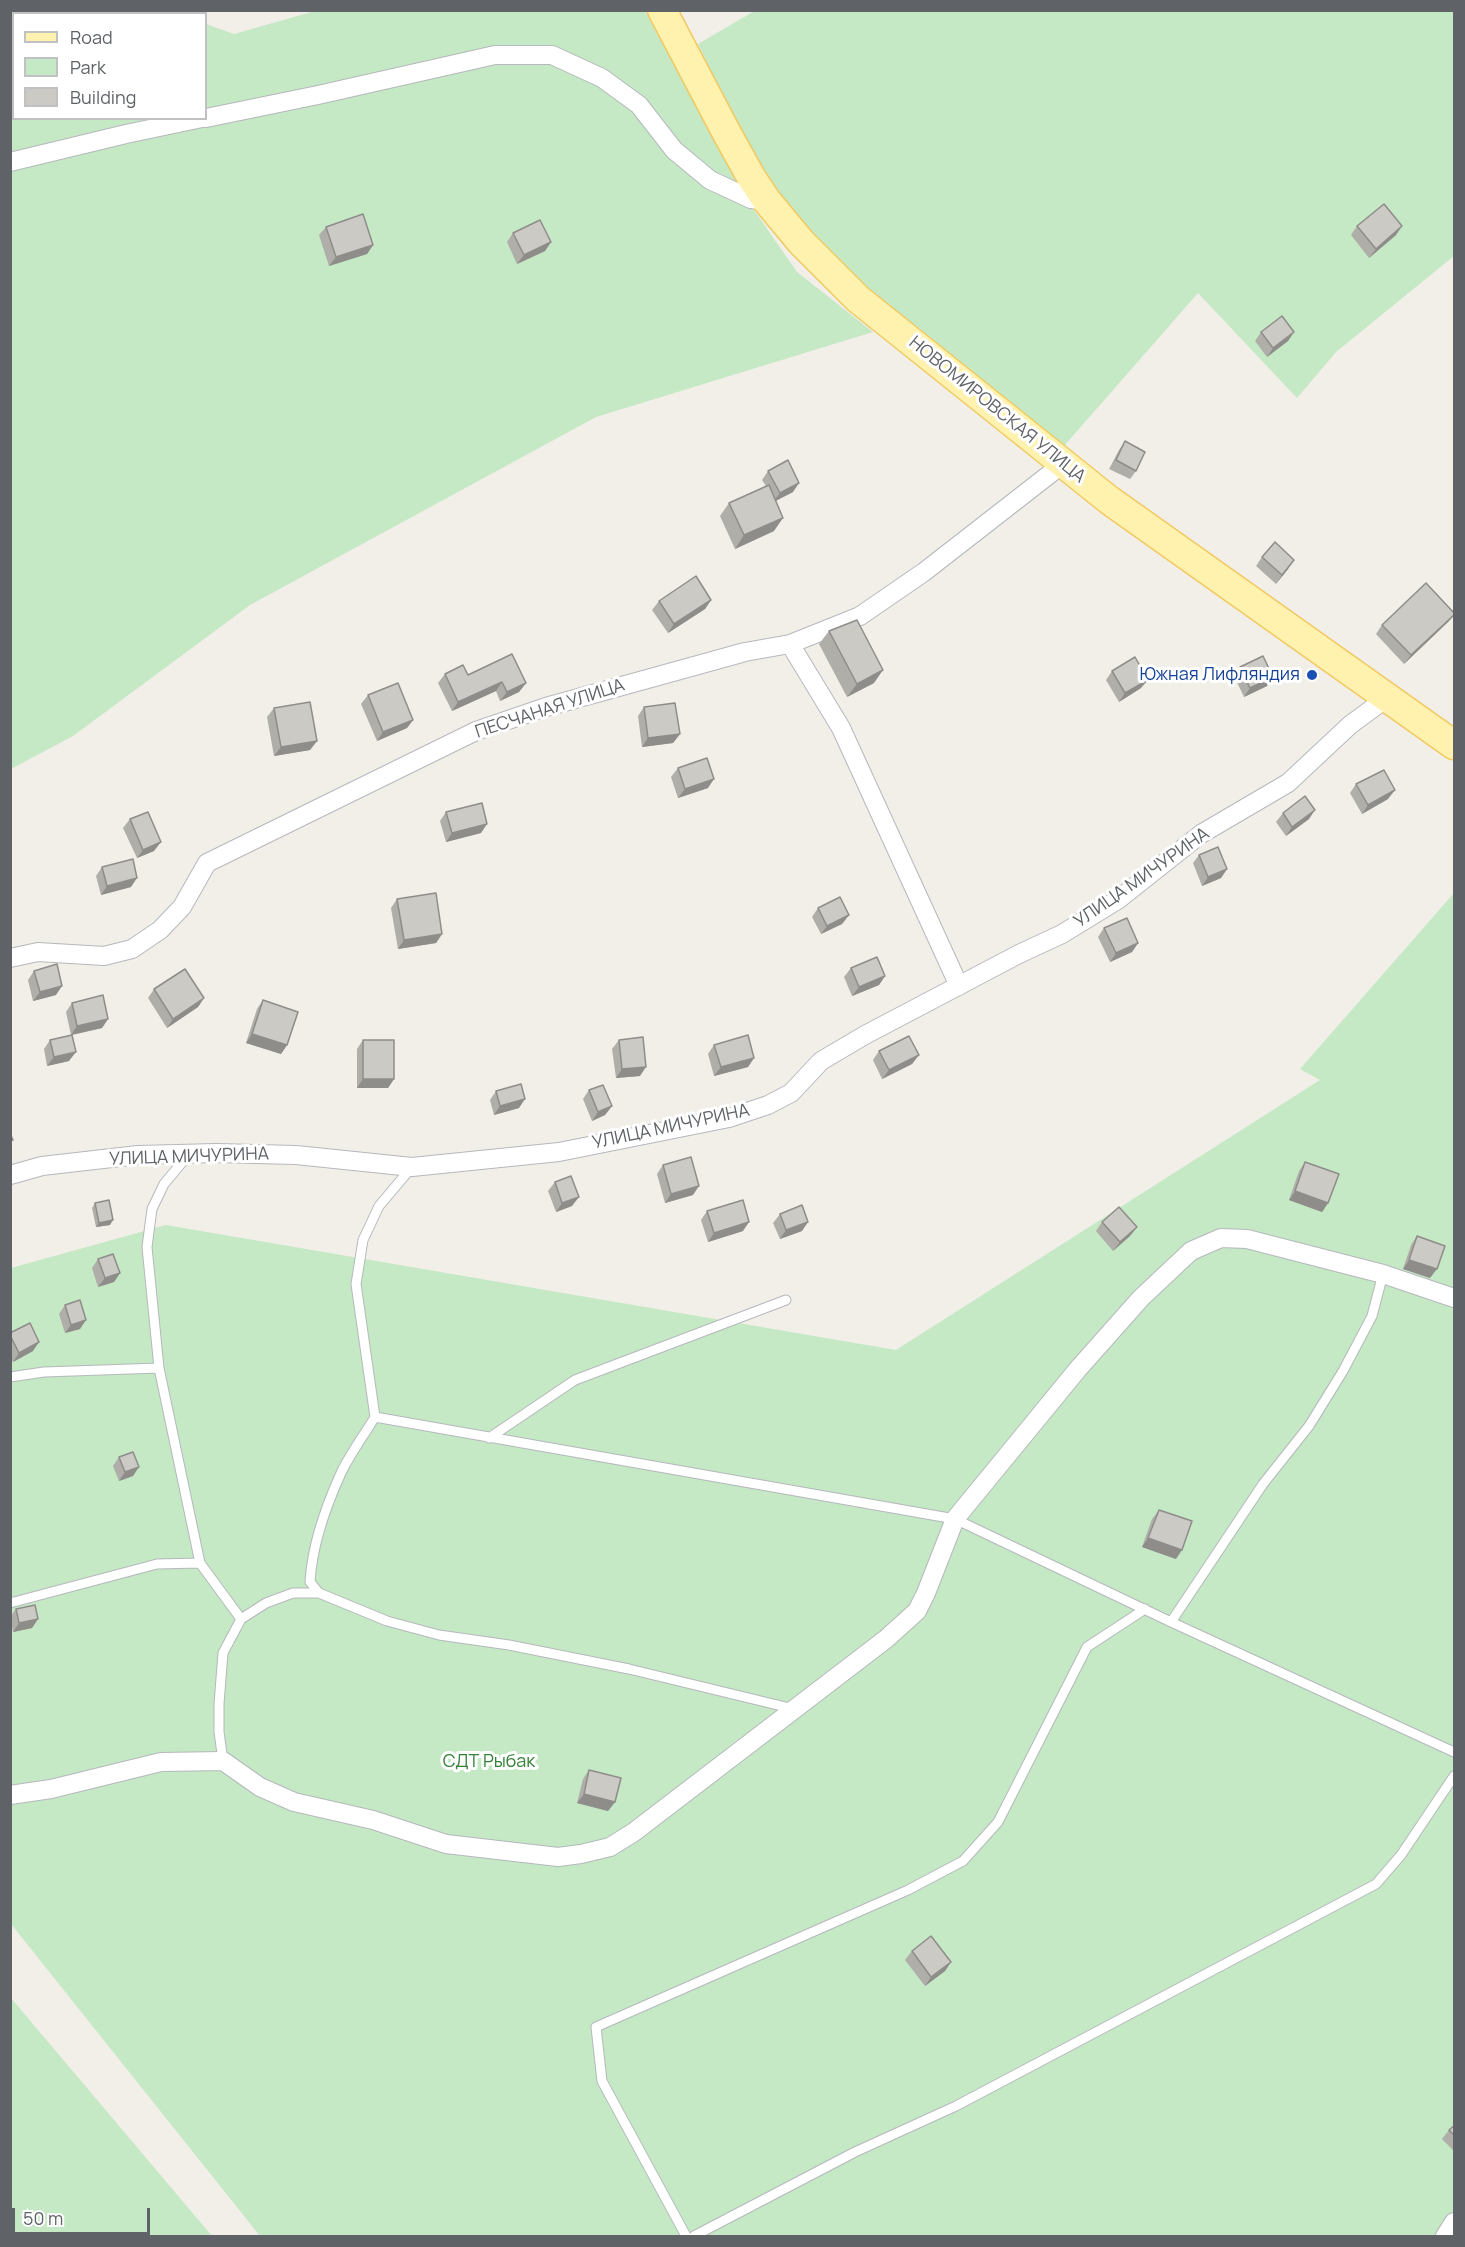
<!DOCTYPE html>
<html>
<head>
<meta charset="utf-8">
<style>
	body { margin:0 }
	#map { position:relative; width:1465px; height:2247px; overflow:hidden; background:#f1efe8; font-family:Manrope,sans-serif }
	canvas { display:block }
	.frame { position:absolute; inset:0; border:12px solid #5f6368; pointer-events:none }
	.legend { position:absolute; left:12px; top:12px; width:195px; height:108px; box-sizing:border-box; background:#fff; border:2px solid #bfc1c3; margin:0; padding:8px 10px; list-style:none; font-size:18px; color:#5f6368 }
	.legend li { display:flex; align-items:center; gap:12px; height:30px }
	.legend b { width:30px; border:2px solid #bfc1c3 }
	.scale { position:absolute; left:12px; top:2208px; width:138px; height:27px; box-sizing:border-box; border:3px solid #5f6368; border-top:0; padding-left:8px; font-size:18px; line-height:21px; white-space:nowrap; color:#5f6368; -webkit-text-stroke:4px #fff; paint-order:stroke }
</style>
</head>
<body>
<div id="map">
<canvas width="1465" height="2247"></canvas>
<div class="frame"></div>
<ul class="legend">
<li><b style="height:8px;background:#fff2af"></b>Road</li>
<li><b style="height:16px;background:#c5e8c5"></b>Park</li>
<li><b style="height:16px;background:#cccac5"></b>Building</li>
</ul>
<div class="scale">50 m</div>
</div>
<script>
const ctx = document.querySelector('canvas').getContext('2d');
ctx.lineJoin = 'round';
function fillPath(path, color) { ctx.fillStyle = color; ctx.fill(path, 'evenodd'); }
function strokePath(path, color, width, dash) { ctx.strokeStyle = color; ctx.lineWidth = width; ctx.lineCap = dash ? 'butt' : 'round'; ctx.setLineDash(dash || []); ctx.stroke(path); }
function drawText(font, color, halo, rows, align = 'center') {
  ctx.font = font + ' Manrope,sans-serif'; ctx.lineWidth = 6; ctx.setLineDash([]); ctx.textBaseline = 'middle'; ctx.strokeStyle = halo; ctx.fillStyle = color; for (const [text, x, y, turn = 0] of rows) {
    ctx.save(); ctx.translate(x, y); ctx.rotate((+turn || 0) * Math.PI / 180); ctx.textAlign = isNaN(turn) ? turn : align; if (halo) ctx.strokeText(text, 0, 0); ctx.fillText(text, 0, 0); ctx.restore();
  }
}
fillPath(new Path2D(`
	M172 10 175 13 14 14V118H206V24L234 34 315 11H645L747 200 797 272 873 332 596 417 250 605 73 736 11 769V11Z
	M756 10 1454 11V256L1336 352 1297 398 1198 293 1064 446 986 388 843 268 788 214 735 124 698 44Z
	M1454 893V2236H260L11 1924V1268L166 1225 896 1350 1320 1080 1300 1069Z
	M10 1998H11L212 2236H11Z`), '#c5e8c5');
const lane = new Path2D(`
	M189 1154 164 1184 152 1209 147 1247 159 1368 200 1563 241 1619
	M412 1167 379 1206 363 1240 356 1284 375 1417 955 1519 1171 1622 1454 1752
	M10 1377 44 1372 159 1368
	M489 1438 575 1380 786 1300
	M319 1593 310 1582C312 1546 326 1506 341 1473 350 1454 364 1435 375 1417
	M10 1603 157 1564 200 1563
	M1171 1622 1263 1484 1309 1426 1343 1371 1372 1316 1383 1274
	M223 1761 219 1732V1704L223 1653 241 1619 266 1603 293 1593H319L387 1621 439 1635 509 1645 629 1669 794 1709
	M686 2236 602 2081 596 2027 908 1890 963 1861 998 1822 1087 1647 1145 1609
	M694 2236 855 2152 956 2106 1376 1884 1401 1855 1454 1776`);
const street = new Path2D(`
	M206 118 318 95 495 55H552L602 78 639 105 674 150 710 180 751 199 767 201
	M10 162 126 134 202 118
	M790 644 841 728 959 986
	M10 958 38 952 104 956 132 949 160 930 182 907 207 863 476 731 546 707 745 652 790 644 860 616 924 572 1064 463
	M10 1175 42 1166 138 1155 216 1153 296 1155 412 1167 559 1152 729 1118 768 1105 791 1093 821 1061 865 1035 1019 954 1062 934 1119 899 1201 834 1288 783 1350 725 1388 697
	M10 1795 51 1789 161 1762 223 1761 260 1787 294 1802 373 1820 446 1844 558 1857 581 1854 610 1847 634 1832 886 1639 917 1611 926 1593 955 1519 1078 1369 1141 1298 1191 1251 1221 1238 1247 1239 1383 1274 1454 1298
	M1445 2236 1454 2222`);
const primary = new Path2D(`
	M662 10 724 128 751 177 767 201 801 242 858 299 1109 500 1454 745`);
strokePath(lane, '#b5b8bc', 11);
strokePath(street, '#b5b8bc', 20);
strokePath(primary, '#f2c960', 31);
strokePath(lane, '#fff', 9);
strokePath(street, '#fff', 18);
strokePath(primary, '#fff2af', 28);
fillPath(new Path2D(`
	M1357 226 1396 235 1369 258 1351 235Z
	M326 227 373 245 367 254 329 266 319 235Z
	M513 233 551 242 545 251 517 264 507 242Z
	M1261 332H1294L1288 341 1267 357 1255 341Z
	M1125 441 1136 471 1130 479 1109 469 1119 450Z
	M768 471 793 492 776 501 774 531 735 549 720 516 729 503 766 486 762 480Z
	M1262 557 1288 569 1276 584 1256 566Z
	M711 600 705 609 668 633 652 610 659 601Z
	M1455 614 1448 622 1404 664 1376 634 1382 625Z
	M829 631 874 683 847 697 819 644Z
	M1240 667 1273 677 1267 686 1244 697 1234 676Z
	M1112 671 1141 688 1119 702 1106 680Z
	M445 674 526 683 519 692 500 701 496 691 452 711 438 683Z
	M368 695 413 720 407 728 377 741 361 704Z
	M644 707 680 734 673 743 642 747 638 716Z
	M274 708 317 741 310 750 274 756 267 717Z
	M678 768 708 788 678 798 671 777Z
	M1356 784 1388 799 1362 814 1350 793Z
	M446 812 481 833 446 842 440 821Z
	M1283 813 1309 819 1286 836 1276 822Z
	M130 819 154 851 137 858 123 828Z
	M1199 855 1227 869 1221 878 1202 886 1193 863Z
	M102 867 131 887 101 895 96 876Z
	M397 899 442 934 436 943 398 949 391 908Z
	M818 908 849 915 842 924 821 934 812 917Z
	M1104 928 1138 943 1132 952 1110 962 1098 937Z
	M851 968 885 976 879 985 852 996 844 977Z
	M34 971 56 995 33 1001 28 980Z
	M154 989 204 998 198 1007 167 1028 148 998Z
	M263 1000 287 1045 281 1054 246 1043 257 1009Z
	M72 1003 108 1019 102 1028 72 1035 69 1061 47 1066 44 1049 50 1040 71 1035 66 1012Z
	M363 1040 394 1079 388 1088H357V1049Z
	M619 1040 640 1076 616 1078 612 1049Z
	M714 1045 754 1058 748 1067 714 1076 708 1054Z
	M879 1051 919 1055 912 1064 882 1079 873 1060Z
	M589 1090 612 1106 605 1115 592 1121 583 1099Z
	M496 1091 519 1108 494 1115 490 1100Z
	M1305 1162 1328 1203 1322 1212 1289 1200 1299 1171Z
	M663 1165 693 1195 665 1203 657 1174Z
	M555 1182 572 1206 556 1212 548 1191Z
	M95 1203 110 1225 96 1227 92 1208Z
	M707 1211 743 1231 708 1242 701 1220Z
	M780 1214 802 1231 780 1239 773 1223Z
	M1102 1222 1137 1227 1130 1236 1113 1251 1096 1231Z
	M1417 1236 1430 1278 1403 1269 1411 1245Z
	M98 1259 120 1273 114 1282 98 1287 92 1268Z
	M65 1305 80 1329 65 1333 59 1314Z
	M10 1333 33 1351 13 1362 10 1357Z
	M119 1457 133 1476 119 1481 113 1466Z
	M1159 1510 1176 1559 1142 1547 1152 1519Z
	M16 1609 38 1619 32 1628 13 1632 10 1617Z
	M589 1770 615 1802 608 1811 577 1803 583 1779Z
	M912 1951 951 1962 945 1971 925 1986 905 1960Z
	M1455 2125V2149L1453 2150 1442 2139 1449 2130Z`), '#afaea9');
fillPath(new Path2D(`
	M1402 226 1396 235 1369 258 1376 249Z
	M551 242 545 251 517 264 524 255Z
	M373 245 367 254 329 266 336 257Z
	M1294 332 1288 341 1267 357 1273 348Z
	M799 483 793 492 773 502 780 493Z
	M783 518 774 531 735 549 744 535Z
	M1294 560 1288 569 1276 584 1282 575Z
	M711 600 705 609 668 633 674 624Z
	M1455 614 1448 622 1404 664 1411 655Z
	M883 670 874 683 847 697 857 684Z
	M1273 677 1267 686 1244 697 1250 688Z
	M1148 680 1141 688 1119 702 1125 693Z
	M502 682 496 691 452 711 458 702Z
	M526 683 519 692 500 701 507 692Z
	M413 720 407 728 377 741 383 732Z
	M680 734 673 743 642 747 648 738Z
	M317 741 310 750 274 756 281 747Z
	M714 779 708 788 678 798 685 789Z
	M1395 790 1388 799 1362 814 1368 805Z
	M1315 810 1309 819 1286 836 1292 827Z
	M487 824 481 833 446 842 452 833Z
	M161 842 154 851 137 858 143 850Z
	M1227 869 1221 878 1202 886 1208 877Z
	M137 878 131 887 101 895 107 886Z
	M849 915 842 924 821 934 827 926Z
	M442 934 436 943 398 949 404 940Z
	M1138 943 1132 952 1110 962 1116 953Z
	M885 976 879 985 852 996 859 987Z
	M62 986 56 995 33 1001 40 992Z
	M204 998 198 1007 167 1028 173 1019Z
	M108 1019 102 1028 71 1035 77 1026Z
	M252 1034 287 1045 281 1054 246 1043Z
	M76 1052 69 1061 47 1066 54 1057Z
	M919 1055 912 1064 882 1079 889 1070Z
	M754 1058 748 1067 714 1076 721 1067Z
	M646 1067 640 1076 616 1078 622 1069Z
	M363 1079H394L388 1088H357Z
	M525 1099 519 1108 494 1115 500 1106Z
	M612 1106 605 1115 592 1121 598 1112Z
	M699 1186 693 1195 665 1203 671 1194Z
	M1295 1191 1328 1203 1322 1212 1289 1200Z
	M579 1197 572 1206 556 1212 562 1203Z
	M113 1220 110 1225 96 1227 99 1223Z
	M749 1222 743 1231 708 1242 714 1233Z
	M808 1222 802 1231 780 1239 786 1230Z
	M1137 1227 1130 1236 1113 1251 1120 1242Z
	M1409 1260 1437 1269 1430 1278 1403 1269Z
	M120 1273 114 1282 98 1287 105 1278Z
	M86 1320 80 1329 65 1333 71 1325Z
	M39 1342 33 1351 13 1362 19 1353Z
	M139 1467 133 1476 119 1481 125 1472Z
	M1148 1538 1182 1550 1176 1559 1142 1547Z
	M38 1619 32 1628 13 1632 19 1623Z
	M584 1794 615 1802 608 1811 577 1803Z
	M951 1962 945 1971 925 1986 931 1977Z`), '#8f8d8a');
const building = new Path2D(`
	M1384 204 1402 226 1376 249 1357 226Z
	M363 214 373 245 336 257 326 227Z
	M540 220 551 242 524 255 513 233Z
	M1282 316 1294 332 1273 348 1261 332Z
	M1125 441 1145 452 1136 471 1116 460Z
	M788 460 799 483 780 493 768 471Z
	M769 485 783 518 744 535 729 503Z
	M1275 542 1294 560 1282 575 1262 557Z
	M696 576 711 600 674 624 659 601Z
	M1426 583 1455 614 1411 655 1382 625Z
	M857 620 883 670 857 684 829 631Z
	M512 654 526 683 507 692 502 682 458 702 445 674 463 665 468 675Z
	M1263 656 1273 677 1250 688 1240 667Z
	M1135 657 1148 680 1125 693 1112 671Z
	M398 683 413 720 383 732 368 695Z
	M310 702 317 741 281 747 274 708Z
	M675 703 680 734 648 738 644 707Z
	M707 758 714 779 685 789 678 768Z
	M1384 770 1395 790 1368 805 1356 784Z
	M1305 796 1315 810 1292 827 1283 813Z
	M482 803 487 824 452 833 446 812Z
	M148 812 161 842 143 850 130 819Z
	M1218 847 1227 869 1208 877 1199 855Z
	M133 859 137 878 107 886 102 867Z
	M436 893 442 934 404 940 397 899Z
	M840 897 849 915 827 926 818 908Z
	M1127 918 1138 943 1116 953 1104 928Z
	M877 957 885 976 859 987 851 968Z
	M57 964 62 986 40 992 34 971Z
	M185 969 204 998 173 1019 154 989Z
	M103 995 108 1019 77 1026 72 1003Z
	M263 1000 298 1012 287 1045 252 1034Z
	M72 1035 76 1052 54 1057 50 1040Z
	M748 1035 754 1058 721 1067 714 1045Z
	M909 1036 919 1055 889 1070 879 1051Z
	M643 1037 646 1067 622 1069 619 1040Z
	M363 1040H394V1079H363Z
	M521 1084 525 1099 500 1106 496 1091Z
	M603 1085 612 1106 598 1112 589 1090Z
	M10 1133 13 1140 10 1141Z
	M691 1157 699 1186 671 1194 663 1165Z
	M1305 1162 1339 1174 1328 1203 1295 1191Z
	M571 1176 579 1197 562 1203 555 1182Z
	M109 1200 113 1220 99 1223 95 1203Z
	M743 1200 749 1222 714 1233 707 1211Z
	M802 1205 808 1222 786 1230 780 1214Z
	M1119 1207 1137 1227 1120 1242 1102 1222Z
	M1417 1236 1445 1246 1437 1269 1409 1260Z
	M113 1254 120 1273 105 1278 98 1259Z
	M80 1300 86 1320 71 1325 65 1305Z
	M30 1323 39 1342 19 1353 10 1335V1333Z
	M133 1452 139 1467 125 1472 119 1457Z
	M1159 1510 1192 1521 1182 1550 1148 1538Z
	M35 1605 38 1619 19 1623 16 1609Z
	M589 1770 621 1778 615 1802 584 1794Z
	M931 1936 951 1962 931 1977 912 1951Z
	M1455 2125V2136L1449 2130Z`);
fillPath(building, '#cccac5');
strokePath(building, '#8f8d8a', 1.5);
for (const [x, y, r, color] of [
	[1312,675,6,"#1a4fb4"]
]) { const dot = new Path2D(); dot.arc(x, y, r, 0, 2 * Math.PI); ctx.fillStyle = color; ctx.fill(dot); strokePath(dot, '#fff', 2); }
drawText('18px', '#5f6368', '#fff', [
	["НОВОМИРОВСКАЯ УЛИЦА",997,410,39],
	["ПЕСЧАНАЯ УЛИЦА",550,709,-18],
	["УЛИЦА МИЧУРИНА",1142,878,-35],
	["УЛИЦА МИЧУРИНА",671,1127,-12],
	["УЛИЦА МИЧУРИНА",189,1157,-2]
]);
drawText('18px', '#164399', '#fff', [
	["Южная Лифляндия",1300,675]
], 'right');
drawText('18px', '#348238', '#fff', [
	["СДТ Рыбак",489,1762]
]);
</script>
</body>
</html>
